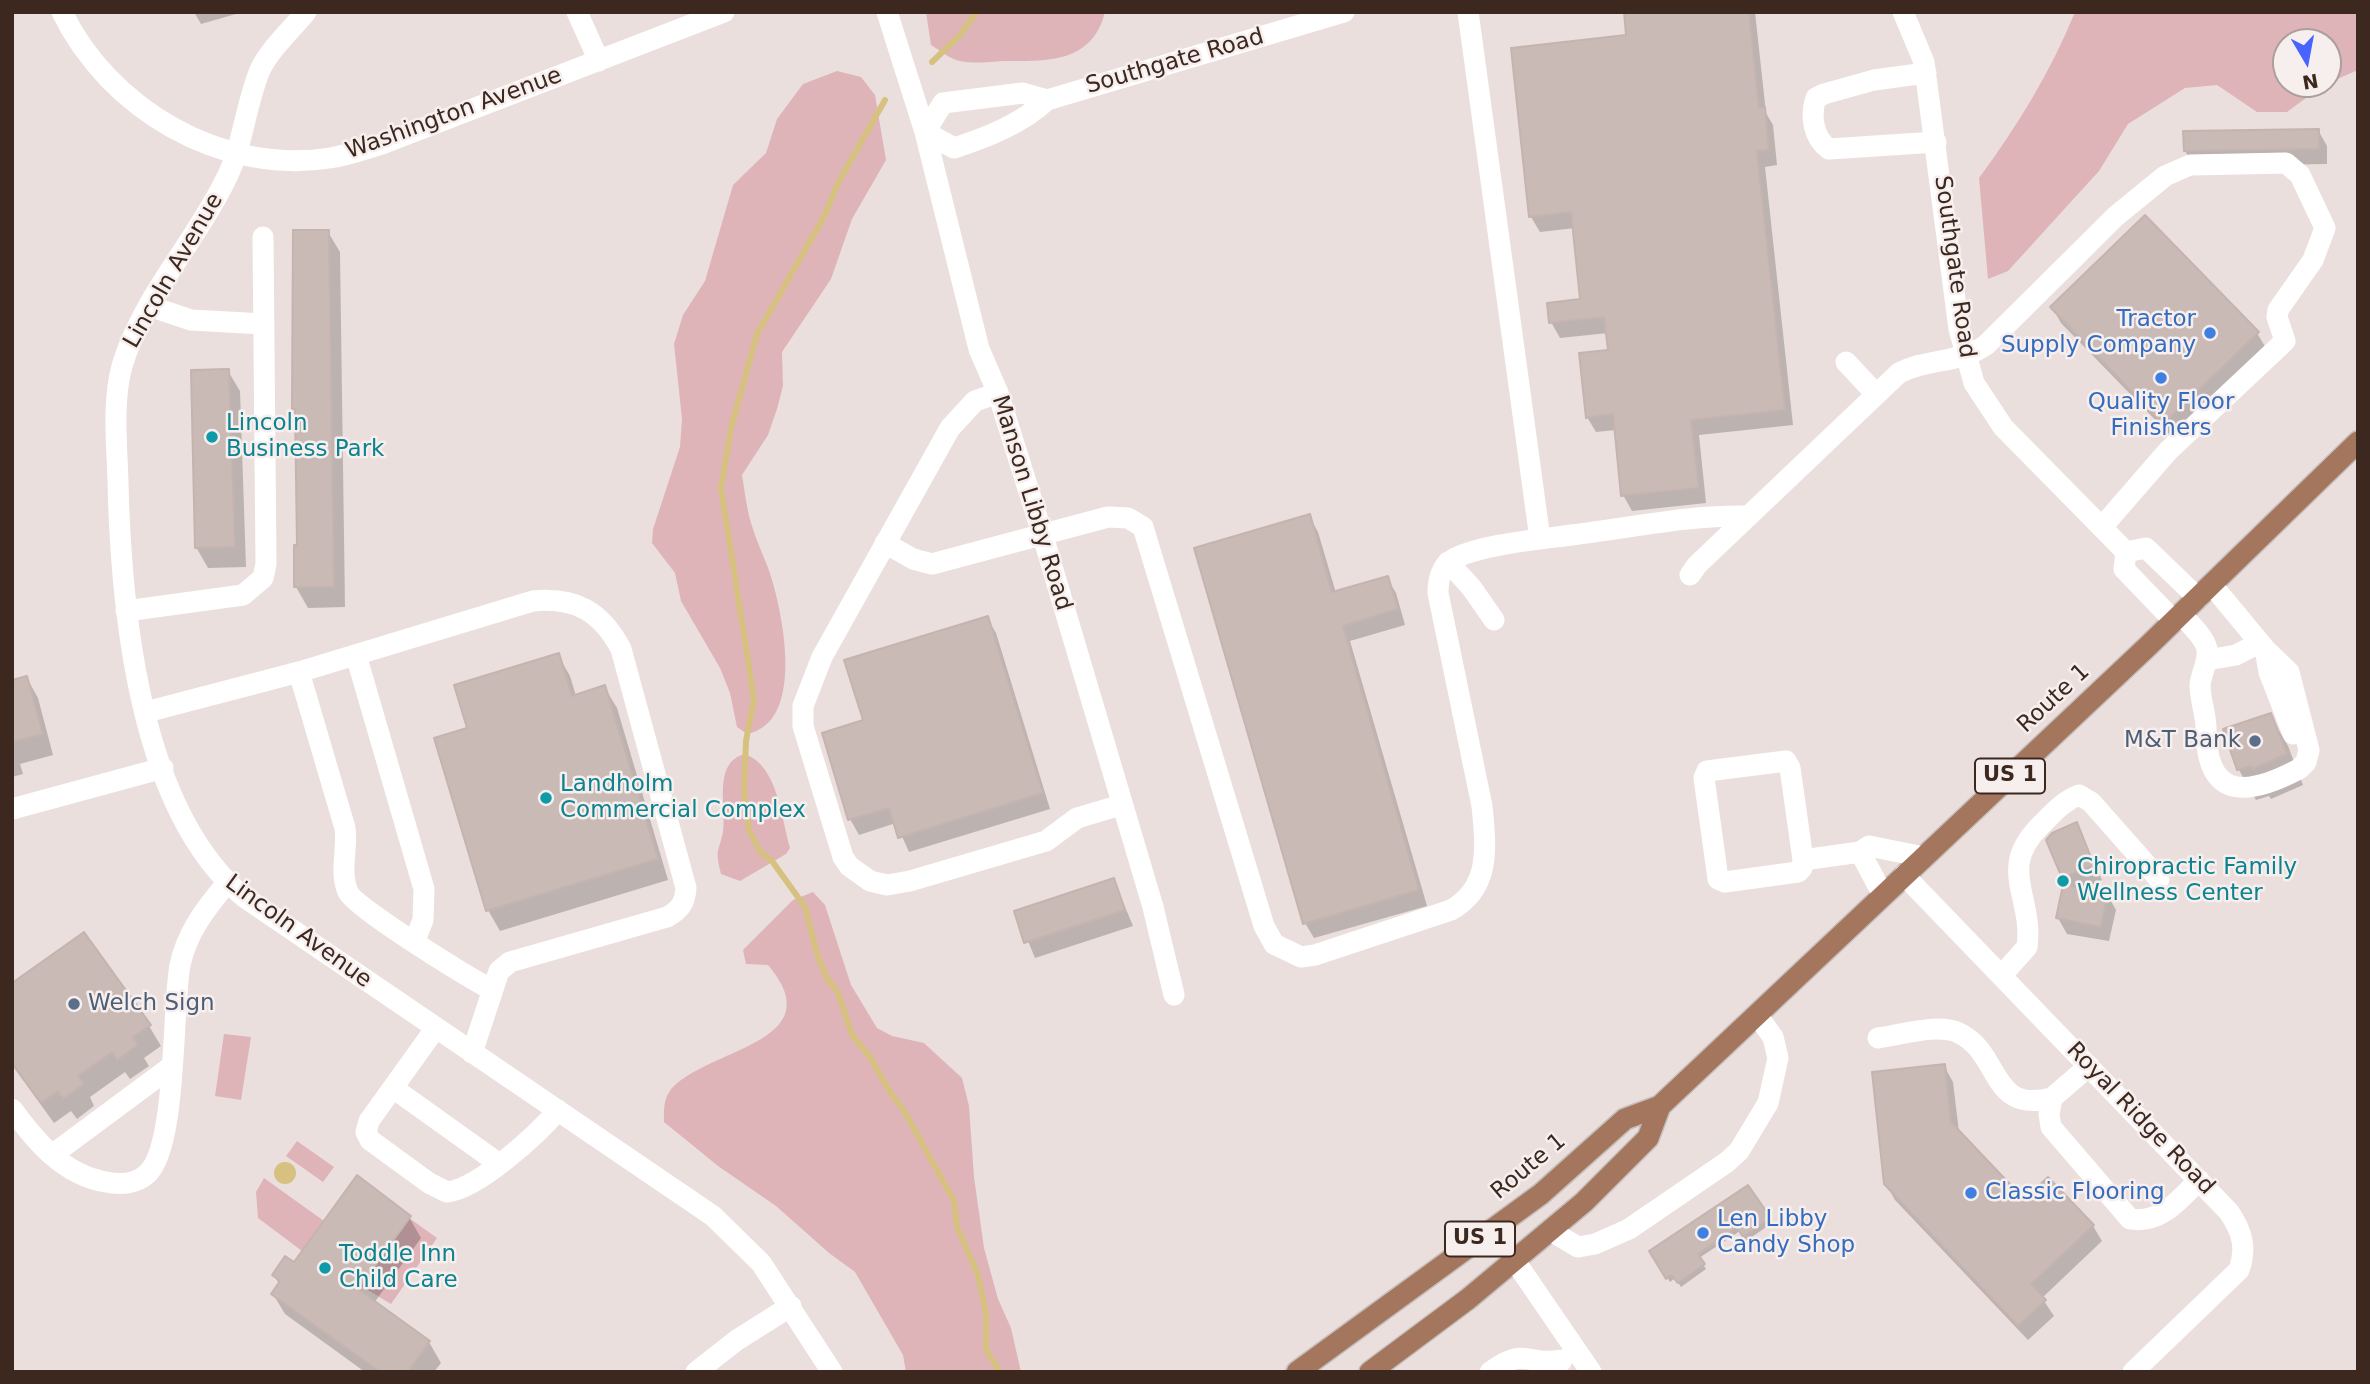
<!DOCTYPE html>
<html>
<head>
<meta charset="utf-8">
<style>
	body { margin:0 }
	#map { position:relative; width:2370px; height:1384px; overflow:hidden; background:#ebdfdd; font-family:"DejaVu Sans",sans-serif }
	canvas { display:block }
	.frame { position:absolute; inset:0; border:14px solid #3c281e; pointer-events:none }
	.north { position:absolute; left:2272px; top:28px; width:70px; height:70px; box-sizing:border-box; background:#f7efee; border:2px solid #ac9f9b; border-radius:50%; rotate:170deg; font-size:19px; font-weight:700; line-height:28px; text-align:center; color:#3c281e }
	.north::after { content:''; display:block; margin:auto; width:24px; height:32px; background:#4864fe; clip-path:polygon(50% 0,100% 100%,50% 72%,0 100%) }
</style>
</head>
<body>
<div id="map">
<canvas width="2370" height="1384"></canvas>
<div class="frame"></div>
<div class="north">N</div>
</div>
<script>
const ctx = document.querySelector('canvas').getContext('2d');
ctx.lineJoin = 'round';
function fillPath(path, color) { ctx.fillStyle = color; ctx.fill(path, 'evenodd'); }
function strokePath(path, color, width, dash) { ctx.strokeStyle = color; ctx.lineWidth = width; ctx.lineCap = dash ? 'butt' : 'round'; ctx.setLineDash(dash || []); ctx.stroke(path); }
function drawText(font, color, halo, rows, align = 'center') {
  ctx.font = font + ' "DejaVu Sans",sans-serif'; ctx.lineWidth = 5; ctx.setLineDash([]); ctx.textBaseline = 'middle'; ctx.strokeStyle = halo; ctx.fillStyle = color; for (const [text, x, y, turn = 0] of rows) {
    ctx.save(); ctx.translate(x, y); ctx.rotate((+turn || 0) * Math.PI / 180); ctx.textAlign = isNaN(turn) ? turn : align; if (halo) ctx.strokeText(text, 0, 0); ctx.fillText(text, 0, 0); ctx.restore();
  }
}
fillPath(new Path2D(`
	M926 12H1105C1092 64 1046 61 1003 61 990 62 973 64 960 61 950 59 939 50 931 45Z
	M2075 12H2358V70L2328 83V42H2286V84H2325L2287 112H2257L2217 85 2185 88 2128 124 2099 171 2008 271 1988 279 1979 178C2018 125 2050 73 2075 12Z
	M837 71 861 77 875 95 886 160 852 219 831 279 782 352 783 386 777 409 768 435 742 475C745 493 747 512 753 529 758 546 767 562 772 580 784 620 804 723 747 734L737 727 730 693 720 668 681 601 675 573 652 543 653 529 680 447 682 419 674 344 683 315 705 281 733 185 766 153 777 119 803 84Z
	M745 754C778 766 781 817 790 848L786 854 740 881 721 874C715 848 718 855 723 832 727 808 712 762 745 754Z
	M813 892 825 905 851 985 877 1028 892 1036 924 1043 962 1078 969 1106 974 1177 984 1248 998 1299 1011 1328 1021 1372H906L903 1355 855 1272 829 1253 776 1206 718 1166 664 1122C664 1112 663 1100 670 1091 704 1048 835 1044 768 965L746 964 743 950 793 900Z
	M224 1034 251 1037 241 1100 215 1096Z
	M297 1141 334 1167 323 1182 286 1156Z
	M264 1178 324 1221 302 1251 258 1218 256 1192Z
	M409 1218 437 1238 391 1304 361 1286Z`), '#deb4b9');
fillPath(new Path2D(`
	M274 1173a11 11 0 1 1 22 0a11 11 0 1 1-22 0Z`), '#d6c180');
fillPath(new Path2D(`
	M194 12H243L201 24Z
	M1625 12H1755L1766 113 1773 125 1777 165 1765 167 1793 425 1699 435 1706 503 1632 511 1623 495 1616 430 1596 432 1587 417 1610 352 1608 333 1560 338 1551 322 1582 300 1575 228 1540 232 1531 217 1628 37Z
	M2318 130 2327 146V164L2194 166 2185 151Z
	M328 232 340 252 345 607 308 608 296 587 299 546 297 414 294 409Z
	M2052 307 2257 333 2266 348 2173 438 2061 323Z
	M228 371 240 391 246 567 208 568 196 547Z
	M1309 516 1318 532 1336 593 1387 578 1396 593 1405 625 1350 641 1427 906 1314 938 1305 923Z
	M987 618 996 633 1050 809 909 852 896 823 859 835 850 819 865 721Z
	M558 655 570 676 576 696 605 688 617 708 668 880 500 931 488 910 469 730Z
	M27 678 38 698 53 755 20 764 23 774 12 777V681Z
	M2270 715 2288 746 2303 785 2271 799 2269 796 2256 800 2239 770 2226 730Z
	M2076 825 2102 880 2080 890 2107 894 2116 910 2109 941 2067 934 2058 918 2069 888 2048 840Z
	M1114 880 1133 926 1035 958 1016 912Z
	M12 985 149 1026 161 1046 144 1058 149 1066 130 1079 125 1072 90 1097 94 1106 77 1119 71 1111 54 1123 12 1065Z
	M1944 1066 1953 1082 1959 1132 2024 1201 2048 1179 2093 1226 2102 1241 2042 1298 2054 1316 2028 1340 1895 1200 1886 1184Z
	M1747 1187 1772 1223 1746 1241 1740 1231 1699 1258 1706 1269 1681 1287 1675 1278 1670 1282 1651 1252Z
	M409 1217 421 1238 374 1303 429 1342 441 1363 434 1372H365L285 1314 273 1294 279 1284 274 1275Z`), '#0003');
strokePath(new Path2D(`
	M932 62 960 35 977 12
	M885 100 838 183 825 215 757 334 731 428 721 488 754 699 746 741 744 791 749 830 760 852 772 861 805 907 817 954 827 978 838 993 852 1035 870 1057 891 1094 903 1109 954 1201 957 1227 978 1275 986 1313V1350L1000 1372`), '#d6c180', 6);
const building = new Path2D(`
	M1624 12H1749L1759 108 1765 107 1769 150 1757 151 1785 410 1691 420 1699 488 1621 496 1613 414 1586 418 1579 353 1608 350 1604 317 1549 323 1547 303 1580 299 1571 212 1529 217 1511 48 1626 35Z
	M2319 129V149L2184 151 2183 131Z
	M2145 215 2259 332 2163 424 2050 307Z
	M293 230H329L334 587H294V545H297L295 409H292Z
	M229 369 235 547 195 548 191 370Z
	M1310 514 1332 592 1388 576 1398 609 1343 626 1419 890 1303 924 1194 548Z
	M988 616 1043 793 898 838 889 808 848 820 822 733 863 720 844 660Z
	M559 653 572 696 605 685 658 859 486 911 434 738 467 728 454 685Z
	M27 676 43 734 12 742V680Z
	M2271 713 2287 754 2252 769 2251 766 2237 770 2223 729Z
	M2077 822 2094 865 2062 878 2046 840 2052 833Z
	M1114 878 1125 910 1024 943 1014 911Z
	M2063 885 2108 892 2101 927 2056 918Z
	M84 932 151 1025 133 1037 138 1045 117 1060 112 1052 78 1076 84 1084 63 1099 58 1091 41 1103 12 1063V983Z
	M1945 1064 1951 1122 2024 1199 2048 1177 2094 1225 2031 1284 2046 1300 2018 1326 1884 1184 1872 1072Z
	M357 1175 411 1216 358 1289 430 1341 408 1372H380L271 1294 280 1281 272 1275 285 1256 294 1262Z
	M1748 1185 1771 1218 1743 1237 1737 1228 1698 1254 1705 1264 1678 1283 1671 1275 1666 1279 1649 1251Z`);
fillPath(building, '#c9bab6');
strokePath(building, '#c5b3af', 2);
const major = new Path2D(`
	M1297 1372 1541 1194 1625 1119 1660 1106 2147 647 2358 442
	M1370 1372 1468 1299 1584 1202 1648 1138 1660 1106`);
strokePath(major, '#c4bebc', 24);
strokePath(new Path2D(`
	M62 12C109 109 221 175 330 158 348 155 365 149 382 144L724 12
	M306 12C291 30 270 49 260 70 245 106 243 147 225 181 194 244 142 298 122 366 112 403 117 445 118 482 121 610 139 810 244 897L713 1216 761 1263 832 1372
	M577 12 599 61
	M887 12 925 132 979 349 998 393 1042 533 1153 907 1174 995
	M1468 12 1540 539
	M1903 12 1924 62 1959 329 1974 383 2003 427 2126 552
	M1926 73 1874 80 1824 94 1816 98C1810 115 1813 138 1829 149L1936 142
	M1047 100 1023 93 943 103 925 132 954 148C988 137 1021 124 1047 100L1344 12
	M149 306 191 320 264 324
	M1846 362 1875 393
	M998 393 975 401 950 428 822 657 803 706V726L843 857 849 866 870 881 887 885 910 881 1046 841 1077 818 1121 805
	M885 543 913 559 932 564 1108 517 1128 518 1143 527 1264 926 1274 944 1301 957 1315 955 1451 910C1491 888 1486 847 1482 806L1438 593C1438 581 1441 566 1452 560 1476 545 1542 539 1572 535 1631 528 1688 515 1747 516
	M2126 552 2146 548 2198 598
	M2126 552 2124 569 2174 621
	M1448 562 1471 587 1494 620
	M1690 575 1697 565 1899 373C1927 358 1959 364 1986 345L2116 216 2165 176 2190 165 2286 163 2300 175 2325 228 2313 260 2278 310 2277 317 2285 341 2168 451 2102 527
	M126 611 243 595 263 578 266 564 263 237
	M2181 615C2190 624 2204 636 2207 649 2209 661 2201 673 2200 685 2200 700 2206 714 2206 728 2206 800 2246 797 2299 769L2306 762 2309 750 2289 672 2265 649 2212 585
	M2265 649 2269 672 2293 734
	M356 655 424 889 423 920 415 940
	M2207 660 2236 655 2259 643
	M299 672 345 828C348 849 339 872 348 892 356 909 470 978 492 990
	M146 712 299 672 533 601C575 597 601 611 621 649L686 888C685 903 680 910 667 917L510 962 499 971 472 1053
	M12 809 163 768
	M1860 852 1869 846 1924 857
	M1803 860 1802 868 1798 872 1725 882 1718 879 1704 778 1707 771 1786 761 1790 768 1803 860 1860 852 1883 895
	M1904 875 2229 1212C2242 1231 2247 1248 2239 1270L2133 1372
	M2002 975 2027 947C2034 896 1996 869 2041 825 2053 813 2063 801 2079 795L2091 802 2159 879
	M435 1029 369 1121 366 1132 370 1140 429 1183 447 1192C478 1189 538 1134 558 1110
	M1878 1038C1901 1035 1938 1023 1959 1033 2002 1054 1989 1114 2052 1098
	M2089 1066 2052 1098 2049 1114 2051 1127 2130 1219C2161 1224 2179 1200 2199 1180
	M393 1088 498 1163
	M12 1109C36 1142 64 1175 106 1182 120 1185 136 1184 147 1174 177 1148 172 1008 180 965 187 932 206 908 227 883
	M52 1155 172 1066
	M1551 1231 1578 1247 1595 1244 1629 1229 1727 1162 1739 1151 1768 1103 1778 1058 1773 1037 1757 1015
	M1515 1261 1591 1372
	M696 1372 737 1340 791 1306
	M1490 1372C1528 1345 1525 1367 1562 1360L1553 1372`), '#fff', 21);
strokePath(major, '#a4765e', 21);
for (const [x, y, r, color] of [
	[2210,333,7,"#3f7fe0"],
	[2161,378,7,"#3f7fe0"],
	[212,437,7,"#0f9aa8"],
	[2255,741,7,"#5c6f8a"],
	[546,798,7,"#0f9aa8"],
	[2063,881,7,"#0f9aa8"],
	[74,1004,7,"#5c6f8a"],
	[1971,1193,7,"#3f7fe0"],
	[1703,1233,7,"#3f7fe0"],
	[325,1268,7,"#0f9aa8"]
]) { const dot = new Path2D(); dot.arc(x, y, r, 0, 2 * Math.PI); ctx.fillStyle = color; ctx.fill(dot); strokePath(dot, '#f7efee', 2.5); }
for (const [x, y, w] of [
	[2010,776,70],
	[1480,1239,70]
]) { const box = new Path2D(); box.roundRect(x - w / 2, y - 17.5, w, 35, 5); ctx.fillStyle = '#f7efee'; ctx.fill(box); strokePath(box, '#3c281e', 2); }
drawText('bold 21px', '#3c281e', null, [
	["US 1",2010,776],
	["US 1",1480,1239]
]);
drawText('23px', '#3c281e', '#f7efee', [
	["Southgate Road",1175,62,-16],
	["Washington Avenue",454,114,-20],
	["Southgate Road",1954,267,82],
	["Lincoln Avenue",174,271,-60],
	["Manson Libby Road",1031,503,73],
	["Route 1",2054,699,-43],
	["Lincoln Avenue",298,932,36],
	["Royal Ridge Road",2140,1119,46],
	["Route 1",1529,1167,-40]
]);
drawText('23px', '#366cbe', '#f7efee', [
	["Tractor",2196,320,"right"],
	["Supply Company",2196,346,"right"],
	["Quality Floor",2161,403,"center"],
	["Finishers",2161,429,"center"],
	["Classic Flooring",1985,1193],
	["Len Libby",1717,1220],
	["Candy Shop",1717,1246]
], 'left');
drawText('23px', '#0d838f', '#f7efee', [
	["Lincoln",226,424],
	["Business Park",226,450],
	["Landholm",560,785],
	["Commercial Complex",560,811],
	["Chiropractic Family",2077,868],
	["Wellness Center",2077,894],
	["Toddle Inn",339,1255],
	["Child Care",339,1281]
], 'left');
drawText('23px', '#4e5e75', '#f7efee', [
	["M&T Bank",2241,741],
	["Welch Sign",88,1004,"left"]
], 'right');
</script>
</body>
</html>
